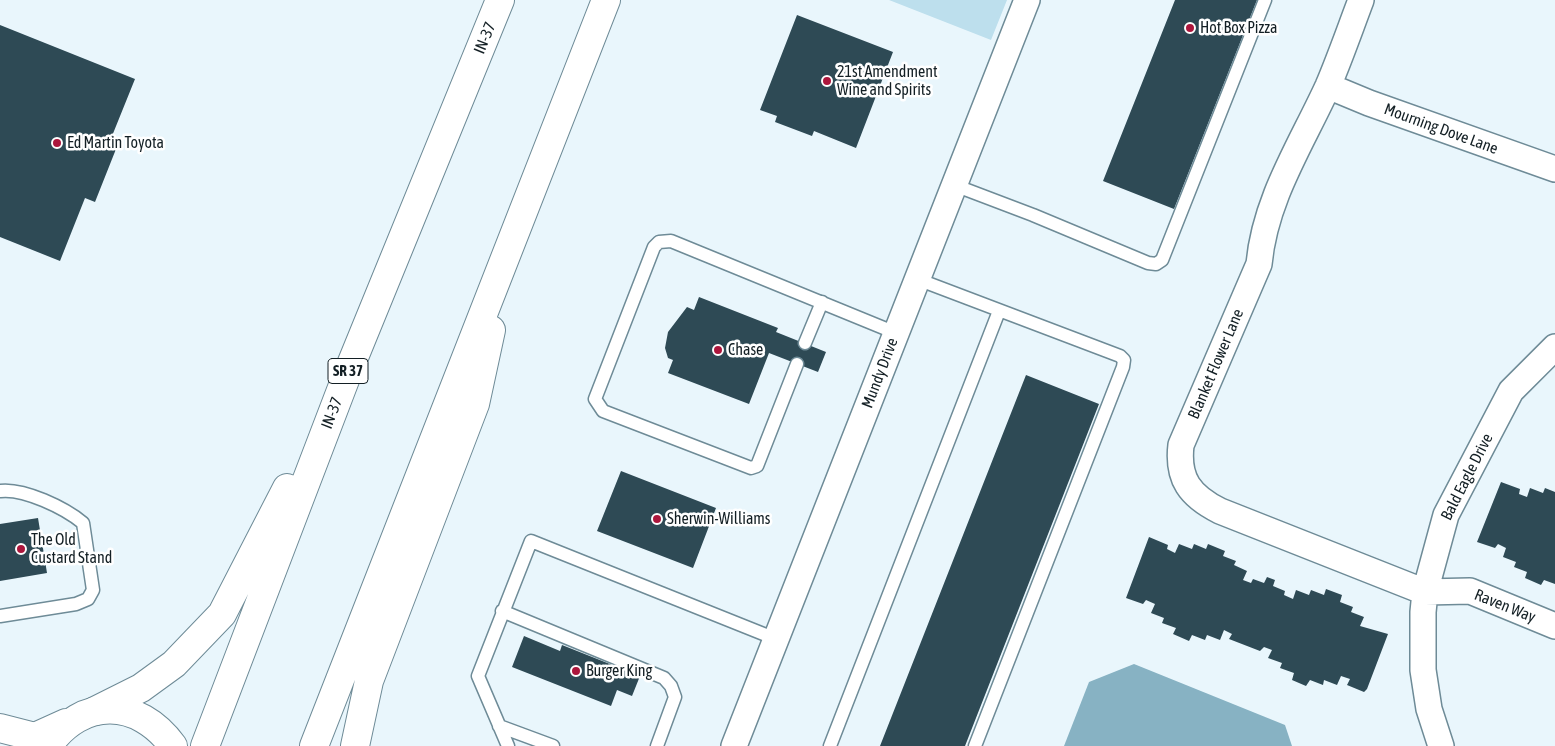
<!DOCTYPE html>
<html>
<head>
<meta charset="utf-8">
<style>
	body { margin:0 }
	canvas { display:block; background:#e9f6fc }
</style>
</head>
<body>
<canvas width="1555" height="746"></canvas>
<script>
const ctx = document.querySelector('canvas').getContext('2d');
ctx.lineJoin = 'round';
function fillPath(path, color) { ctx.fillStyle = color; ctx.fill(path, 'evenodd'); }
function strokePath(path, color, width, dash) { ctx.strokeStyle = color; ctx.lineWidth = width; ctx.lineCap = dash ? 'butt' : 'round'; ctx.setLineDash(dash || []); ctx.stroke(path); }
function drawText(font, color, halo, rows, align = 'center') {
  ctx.font = font + ' "Asap Condensed",sans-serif'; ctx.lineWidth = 5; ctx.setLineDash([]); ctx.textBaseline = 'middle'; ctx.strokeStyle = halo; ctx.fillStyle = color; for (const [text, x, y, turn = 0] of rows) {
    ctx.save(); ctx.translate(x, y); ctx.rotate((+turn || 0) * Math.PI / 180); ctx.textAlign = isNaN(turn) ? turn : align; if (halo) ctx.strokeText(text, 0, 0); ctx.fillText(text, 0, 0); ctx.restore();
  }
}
fillPath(new Path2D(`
	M889 0H1007L991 40Z`), '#bddfed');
fillPath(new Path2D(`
	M1134 664 1285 725 1292 746H1064L1089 682Z`), '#87b2c3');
fillPath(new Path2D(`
	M1175 0H1257L1174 209 1103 181Z
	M797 15 893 52 856 148 814 131 812 136 775 122 777 116 760 110Z
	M0 25 135 79 110 141 118 144 95 202 85 198 60 261 0 237Z
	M699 297 778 328 776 332 826 352 818 372 769 353 749 404 668 373 673 360 668 358 665 348 668 332 687 307 694 310Z
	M1026 375 1099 404 965 746H880Z
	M621 471 716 508 693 568 597 531Z
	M1501 482 1520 489 1519 494 1527 497 1530 488 1543 493 1545 488 1555 492V584L1544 580 1541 585 1525 578 1527 572 1514 567 1516 562 1503 557 1506 548 1498 544 1495 548 1477 542Z
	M38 518 47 573 0 581V524Z
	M1149 537 1168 545 1167 549 1175 553 1179 544 1192 549 1194 544 1206 549 1208 544 1225 551 1223 556 1236 561 1234 565 1247 571 1243 580 1251 583 1253 579 1264 583 1267 577 1275 580 1273 586 1285 591 1284 595 1293 599 1296 590 1309 595 1311 590 1324 595 1326 589 1342 595 1340 602 1353 607 1351 612 1364 617 1360 626 1388 634 1367 689 1364 692 1347 685 1350 679 1341 676 1337 685 1324 680 1323 685 1310 680 1306 686 1292 680 1294 673 1280 668 1282 663 1268 658 1272 650 1264 647 1260 651 1229 639 1232 634 1224 630 1220 640 1207 635 1205 640 1192 635 1189 641 1173 634 1176 628 1162 623 1164 618 1151 613 1155 604 1146 600 1143 604 1126 598Z
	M524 636 560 651 562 645 640 676 632 696 617 690 611 706 512 667Z`), '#2e4a55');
const lane = new Path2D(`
	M954 185 1033 215 1148 263 1156 264 1162 260 1265 0
	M917 279 1120 356 1124 360 1123 367 975 746
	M805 343 822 302
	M797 364 757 466 751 468 603 411 595 399 654 247 659 242 671 241 896 333
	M0 491C24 488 65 508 83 523L93 590 88 599 76 604 0 616
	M502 611 664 678 671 686 675 697 657 746
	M499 726 553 746
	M508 746 478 676 531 541 776 639
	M830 746 999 311`);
const street = new Path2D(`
	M1361 0C1350 29 1340 58 1328 86 1301 145 1265 199 1259 264L1181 445C1177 479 1190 496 1220 511L1425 592 1470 591 1555 626
	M1328 86 1369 103 1555 169
	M734 746 1027 0
	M1441 746 1429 709 1423 670V612L1425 592 1446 515 1511 391 1555 347`);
const secondary = new Path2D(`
	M0 728 35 737 66 723
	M48 746C82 697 138 698 173 746`);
const highway = new Path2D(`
	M95 711 141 688 174 664 222 614 287 488
	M205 746 348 372 500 0
	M314 746 606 0
	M355 746 369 681 475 404 491 330`);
strokePath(lane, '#6e8b97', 15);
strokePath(street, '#6e8b97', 28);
strokePath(secondary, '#6e8b97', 30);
strokePath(highway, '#6e8b97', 30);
strokePath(lane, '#fff', 12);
strokePath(street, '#fff', 25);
strokePath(secondary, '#fff', 28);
strokePath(highway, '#fff', 28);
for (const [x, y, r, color] of [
	[1190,28,5,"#ac163c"],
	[827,81,5,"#ac163c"],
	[57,143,5,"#ac163c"],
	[718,350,5,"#ac163c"],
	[657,519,5,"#ac163c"],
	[21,549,5,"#ac163c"],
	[576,671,5,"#ac163c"]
]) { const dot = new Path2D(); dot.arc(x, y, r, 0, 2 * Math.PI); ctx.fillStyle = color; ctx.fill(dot); strokePath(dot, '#fff', 2); }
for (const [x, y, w] of [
	[348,371,40]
]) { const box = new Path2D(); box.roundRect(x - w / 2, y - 12.5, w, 25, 4); ctx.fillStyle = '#fff'; ctx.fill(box); strokePath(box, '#131f24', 1); }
drawText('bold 15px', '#131f24', null, [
	["SR 37",348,371]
]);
drawText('16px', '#131f24', '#fff', [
	["Hot Box Pizza",1200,28],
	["21st Amendment",837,72],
	["Wine and Spirits",837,90],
	["Ed Martin Toyota",67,143],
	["Chase",728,350],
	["Sherwin-Williams",667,519],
	["The Old",31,540],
	["Custard Stand",31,558],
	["Burger King",586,671]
], 'left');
drawText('16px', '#131f24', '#fff', [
	["IN-37",485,38,-68],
	["Mourning Dove Lane",1441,129,20],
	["Blanket Flower Lane",1216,364,-67],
	["Mundy Drive",880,373,-69],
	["IN-37",332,413,-69],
	["Bald Eagle Drive",1467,477,-63],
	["Raven Way",1505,606,22]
]);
</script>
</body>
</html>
